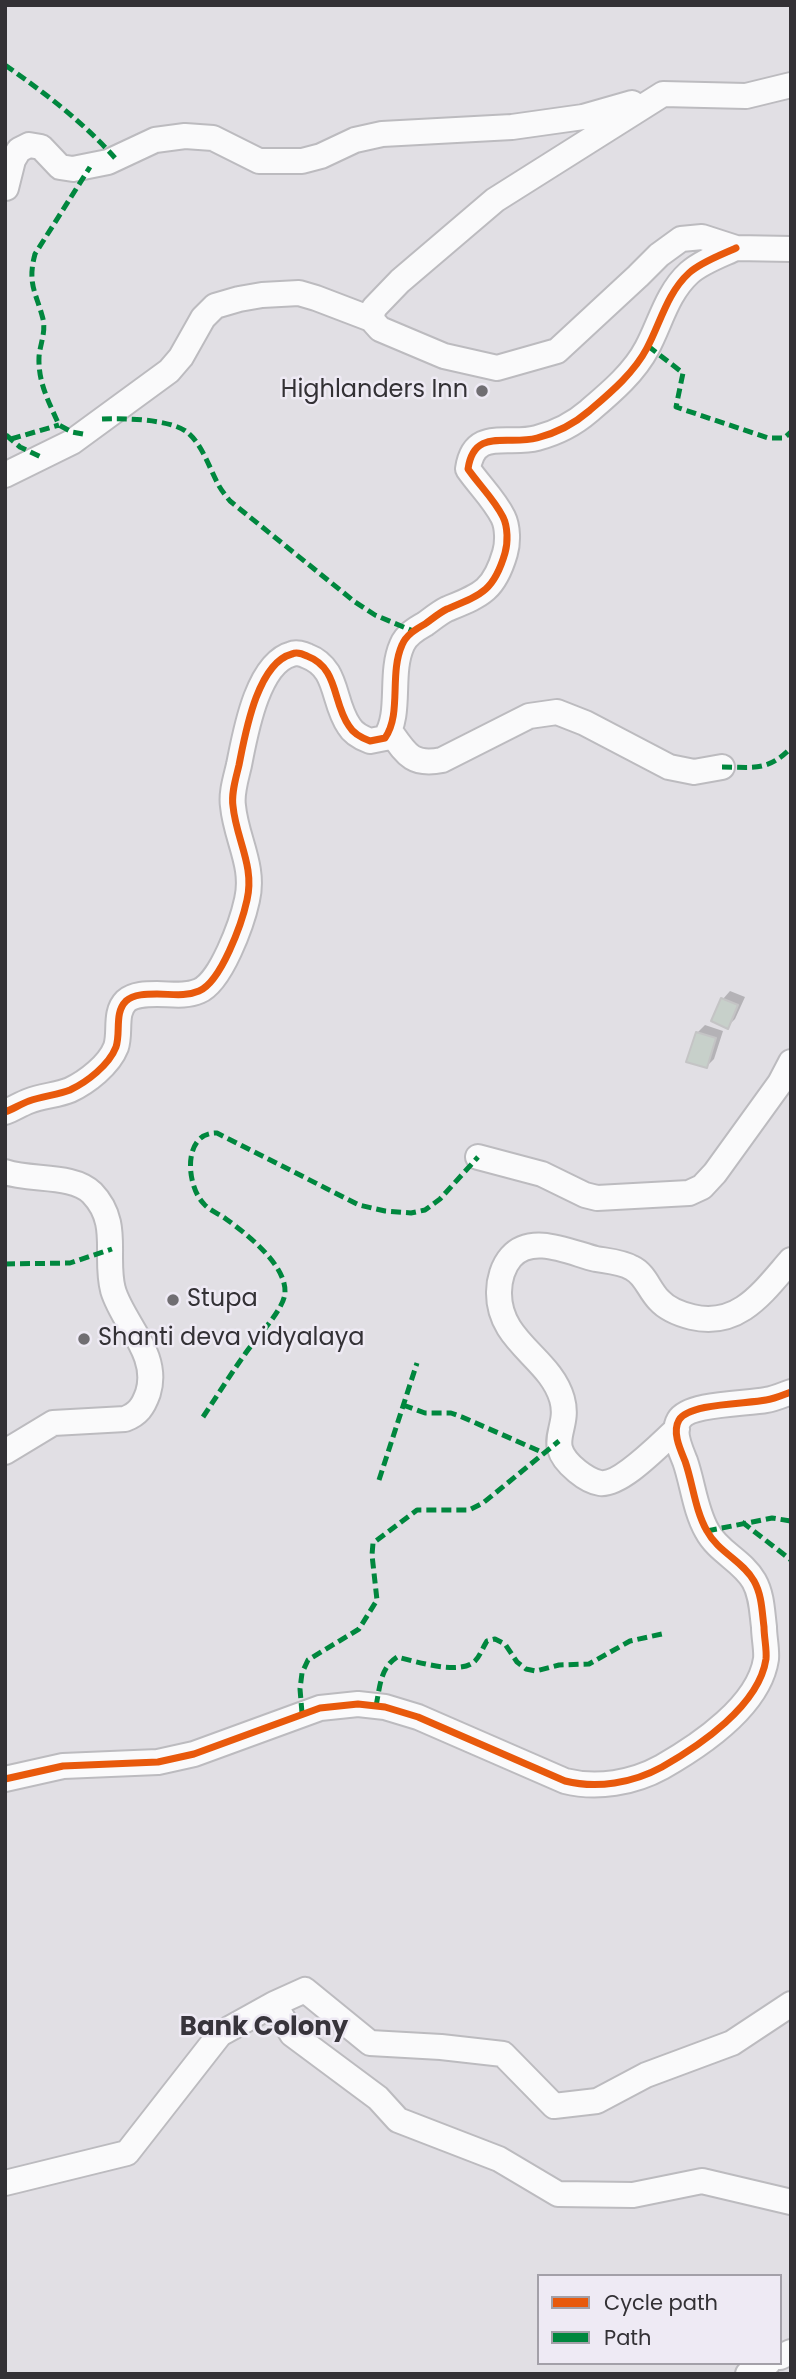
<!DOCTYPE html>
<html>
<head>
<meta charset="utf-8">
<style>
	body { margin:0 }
	#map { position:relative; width:796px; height:2379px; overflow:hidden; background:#e1dfe4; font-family:Poppins,sans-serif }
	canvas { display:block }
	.frame { position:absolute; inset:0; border:7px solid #333135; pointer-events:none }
	.legend { position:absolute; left:537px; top:2274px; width:245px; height:91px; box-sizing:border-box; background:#eeeaf4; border:2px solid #a3a0a8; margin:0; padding:9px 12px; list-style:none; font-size:21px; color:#333135 }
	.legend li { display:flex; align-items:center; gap:14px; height:35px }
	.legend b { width:35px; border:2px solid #a3a0a8 }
</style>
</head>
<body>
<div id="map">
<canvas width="796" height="2379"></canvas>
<div class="frame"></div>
<ul class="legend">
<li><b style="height:9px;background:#e8590c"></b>Cycle path</li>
<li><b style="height:9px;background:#00873e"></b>Path</li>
</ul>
</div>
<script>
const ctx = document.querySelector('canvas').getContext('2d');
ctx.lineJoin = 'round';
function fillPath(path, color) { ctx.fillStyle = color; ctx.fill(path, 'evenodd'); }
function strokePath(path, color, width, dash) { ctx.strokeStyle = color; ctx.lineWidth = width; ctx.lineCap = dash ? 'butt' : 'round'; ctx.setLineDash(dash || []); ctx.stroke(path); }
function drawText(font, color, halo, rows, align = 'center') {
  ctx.font = font + ' Poppins,sans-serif'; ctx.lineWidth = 5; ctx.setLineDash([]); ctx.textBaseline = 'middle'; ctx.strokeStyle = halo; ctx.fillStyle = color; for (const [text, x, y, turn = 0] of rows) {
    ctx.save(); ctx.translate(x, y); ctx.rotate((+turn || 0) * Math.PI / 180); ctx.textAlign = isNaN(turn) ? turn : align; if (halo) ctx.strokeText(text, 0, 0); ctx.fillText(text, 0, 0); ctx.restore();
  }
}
fillPath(new Path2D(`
	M730 991 745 997 735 1019 727 1027 723 999Z
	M705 1025 723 1031 714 1059 707 1066 697 1033Z`), '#0003');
const building = new Path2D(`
	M721 998 738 1005 728 1029 711 1021Z
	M696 1032 716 1038 707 1068 686 1062Z`);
fillPath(building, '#c7d0ca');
strokePath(building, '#c4c4c5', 2);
const minor = new Path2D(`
	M791 85 746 96 663 94 495 200 400 281 374 308 371 319 380 329 444 356 497 368 557 351 638 276 659 255 681 239 702 237 736 248 791 249
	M6 188 13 160 19 150 29 145 41 147 60 167 73 169 108 162 155 140 185 136 213 138 259 161H302L321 156 355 140 382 134 512 127 583 117 632 103
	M5 475 72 442 169 371 181 357 203 318 215 306 239 299 262 295 299 293 316 298 371 319
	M390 731C406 754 412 766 442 760L529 716 557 712 585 723 669 767 694 772 722 767
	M5 1112C13 1109 21 1104 29 1101 42 1096 58 1095 70 1090 87 1082 109 1065 116 1047 121 1032 114 1013 126 1001 134 994 147 994 157 994 171 994 185 997 199 991 221 982 242 923 247 900 255 866 236 839 233 806 231 793 236 778 239 765 245 735 257 663 292 654 296 652 303 654 307 656 339 668 332 702 349 726 353 733 362 738 370 741L385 738C402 714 389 674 402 645 406 635 416 629 425 624 432 619 439 613 447 609 481 595 494 591 505 553 508 543 508 527 503 517 494 499 479 485 468 469 474 427 508 446 537 438 556 433 574 424 589 411 610 393 634 373 647 348 660 324 667 293 689 273 701 262 721 255 736 248
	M478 1157 542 1174 585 1195 597 1198 689 1193 702 1187 715 1173 780 1083 791 1062
	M5 1172C31 1181 73 1174 92 1193 121 1223 104 1256 113 1290 123 1324 160 1354 148 1393 143 1407 138 1414 125 1419L53 1423 5 1452
	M677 1429C661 1443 621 1486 600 1483 593 1482 583 1476 577 1471 542 1442 571 1431 562 1399 550 1357 498 1342 499 1292 499 1280 503 1266 511 1257 532 1233 571 1253 596 1259 607 1261 622 1262 632 1268 645 1274 649 1290 659 1300 667 1309 680 1314 692 1317 739 1328 763 1292 791 1260
	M5 1779 63 1766 158 1762 194 1754 320 1708 358 1704 385 1707 418 1717 565 1781C597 1789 633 1783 662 1767 699 1746 759 1706 766 1659 767 1650 764 1637 764 1627 762 1612 762 1595 754 1581 743 1561 718 1552 707 1531 695 1510 693 1484 685 1461 680 1449 672 1432 679 1420 689 1403 747 1404 766 1400 774 1399 783 1395 791 1392
	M791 2004 732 2043 646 2075 597 2101 554 2106 503 2054 441 2047 370 2043 305 1990 274 2004 292 2034 378 2098 398 2120 499 2159 558 2194 633 2195 702 2181 791 2202
	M5 2183 127 2153 220 2034 274 2004
	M780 2357 791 2352
	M748 2374 768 2363`);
strokePath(minor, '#bcbbbf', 28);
strokePath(minor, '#fafafb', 24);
strokePath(new Path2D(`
	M5 65C45 93 83 122 115 158
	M648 346 683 373 676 407 768 438H784L791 432
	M102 419C123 418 170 419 187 432 202 444 209 467 218 484 221 490 226 496 230 501L355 602 375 615 413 631
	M83 434 72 432 59 425C49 402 38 383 39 357 40 344 46 333 43 319 36 292 27 284 35 254L90 167
	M6 435 20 447 41 457
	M11 439 59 425
	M722 767C753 767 767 772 791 748
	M5 1264 70 1263 112 1249
	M403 1405 425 1413H451L462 1417 544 1453
	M203 1417C217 1396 230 1375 245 1354 255 1339 285 1309 285 1292 286 1265 247 1234 226 1219 219 1214 209 1210 204 1204 186 1186 182 1132 217 1133L359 1205 385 1211 411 1213 425 1210 440 1199 478 1157
	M379 1480 417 1363
	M742 1522 791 1560
	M707 1531 772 1518 791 1521
	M376 1706C380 1687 380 1668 397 1657 415 1661 460 1676 475 1661 480 1656 483 1647 487 1641L495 1639 505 1644 517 1662 526 1669 536 1671 559 1665 589 1664 630 1641 666 1633
	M302 1713 300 1689 302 1673 308 1660 359 1629 377 1600 372 1555 373 1543 417 1510H469L483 1503 559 1441`), '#00873e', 5, [10, 5]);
strokePath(new Path2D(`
	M5 1112C13 1109 21 1104 29 1101 42 1096 58 1095 70 1090 87 1082 109 1065 116 1047 121 1032 114 1013 126 1001 134 994 147 994 157 994 171 994 185 997 199 991 221 982 242 923 247 900 255 866 236 839 233 806 231 793 236 778 239 765 245 735 257 663 292 654 296 652 303 654 307 656 339 668 332 702 349 726 353 733 362 738 370 741L385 738C402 714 389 674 402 645 406 635 416 629 425 624 432 619 439 613 447 609 481 595 494 591 505 553 508 543 508 527 503 517 494 499 479 485 468 469 474 427 508 446 537 438 556 433 574 424 589 411 610 393 634 373 647 348 660 324 667 293 689 273 701 262 721 255 736 248
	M5 1779 63 1766 158 1762 194 1754 320 1708 358 1704 385 1707 418 1717 565 1781C597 1789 633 1783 662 1767 699 1746 759 1706 766 1659 767 1650 764 1637 764 1627 762 1612 762 1595 754 1581 743 1561 718 1552 707 1531 695 1510 693 1484 685 1461 680 1449 672 1432 679 1420 689 1403 747 1404 766 1400 774 1399 783 1395 791 1392`), '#e8590c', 7);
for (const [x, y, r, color] of [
	[482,391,7,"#706e72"],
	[173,1300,7,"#706e72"],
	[84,1339,7,"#706e72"]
]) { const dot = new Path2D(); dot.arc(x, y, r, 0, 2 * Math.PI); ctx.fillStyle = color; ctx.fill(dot); strokePath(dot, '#eeeaf4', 2.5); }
drawText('24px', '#333135', '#eeeaf4', [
	["Highlanders Inn",468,391,"right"],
	["Stupa",187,1300],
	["Shanti deva vidyalaya",98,1339]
], 'left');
drawText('bold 26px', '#37343b', '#eeeaf4', [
	["Bank Colony",264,2028]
]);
</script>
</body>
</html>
